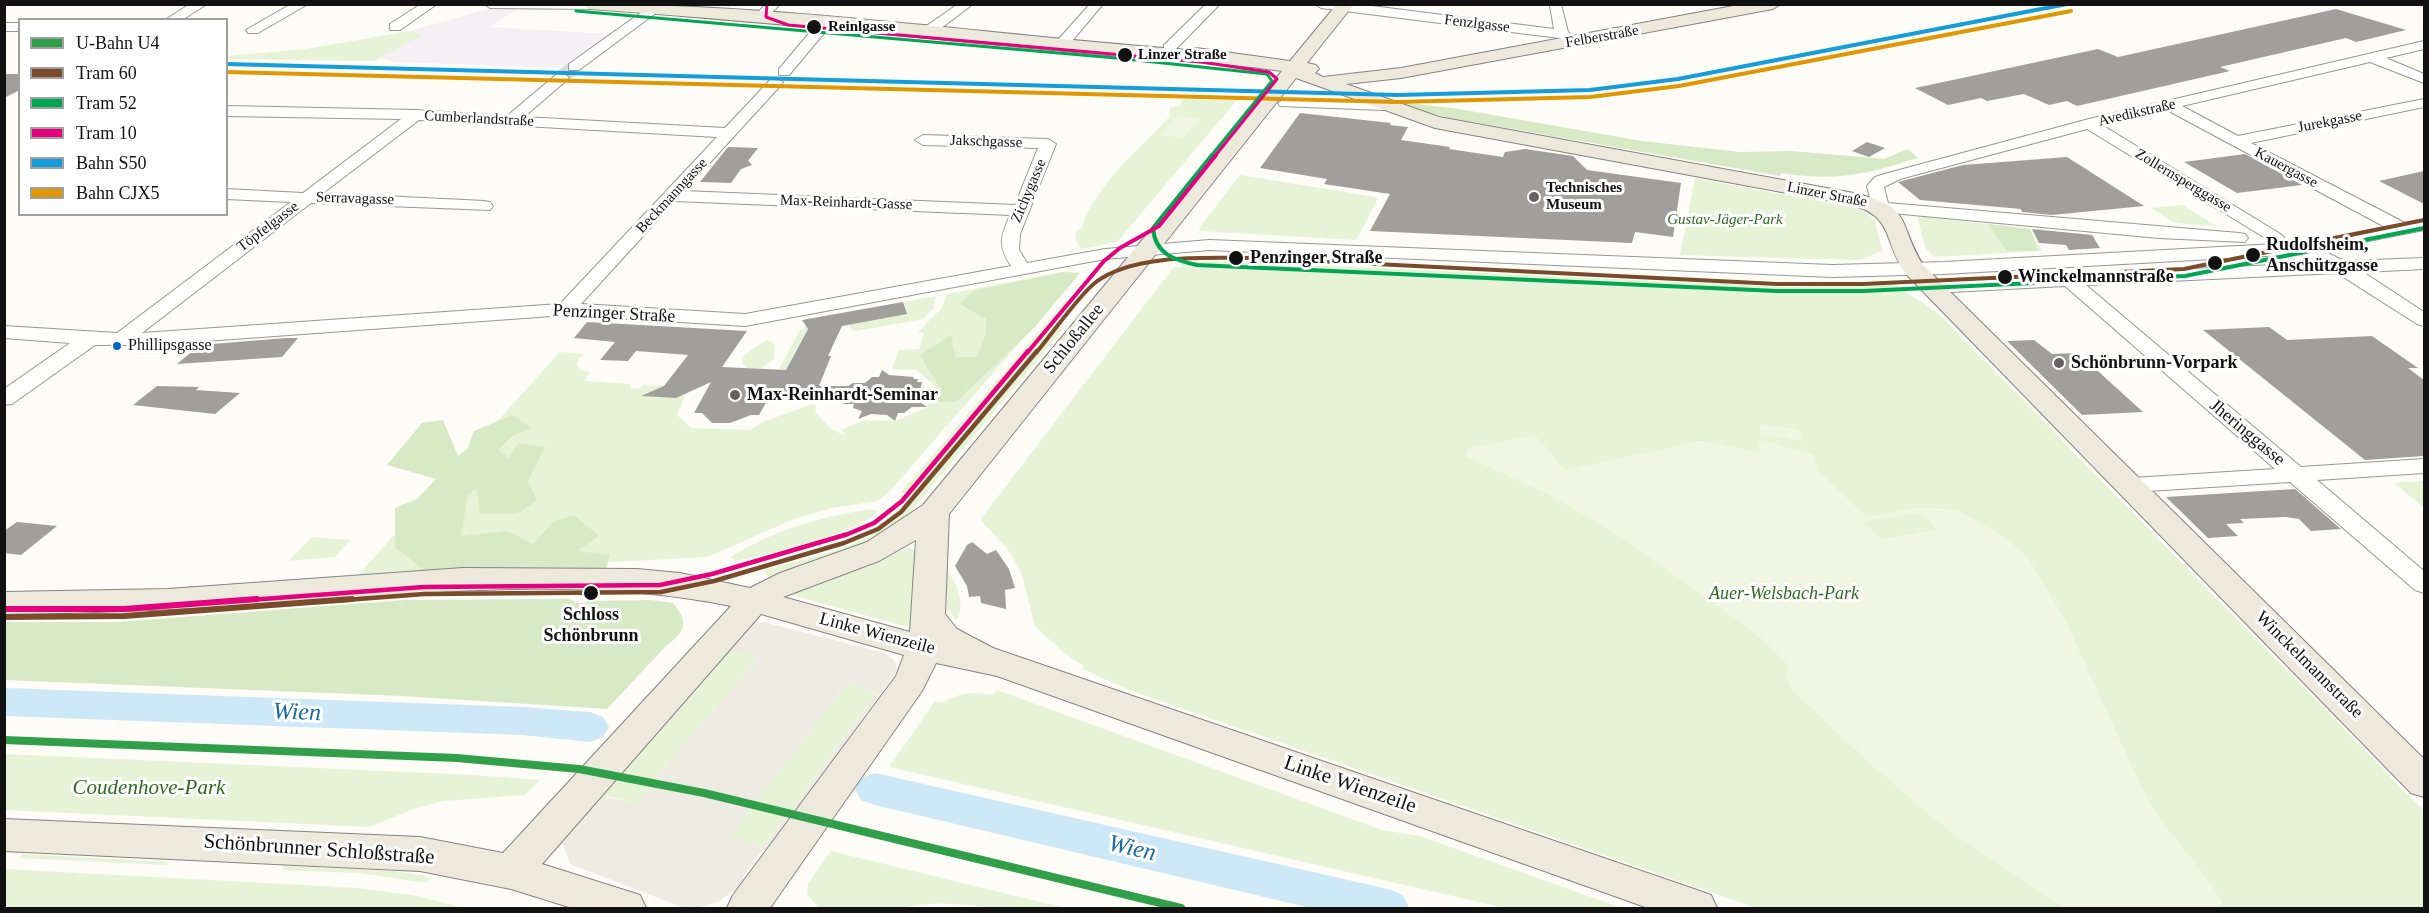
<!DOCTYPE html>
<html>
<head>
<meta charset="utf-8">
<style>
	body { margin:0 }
	#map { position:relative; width:2429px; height:913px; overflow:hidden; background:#fdfcf7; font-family:Georgia,serif }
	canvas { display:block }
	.frame { position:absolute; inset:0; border:6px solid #111; pointer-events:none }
	.legend { position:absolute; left:18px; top:18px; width:210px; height:198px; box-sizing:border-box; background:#fff; border:2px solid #a0a0a0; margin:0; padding:8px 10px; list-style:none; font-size:18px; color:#111 }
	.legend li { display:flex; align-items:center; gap:12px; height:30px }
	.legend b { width:30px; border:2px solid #a0a0a0 }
</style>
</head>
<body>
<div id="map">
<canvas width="2429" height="913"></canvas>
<div class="frame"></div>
<ul class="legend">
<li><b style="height:8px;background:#319f49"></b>U-Bahn U4</li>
<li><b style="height:8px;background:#7a4b2a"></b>Tram 60</li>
<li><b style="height:8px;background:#00a651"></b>Tram 52</li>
<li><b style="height:8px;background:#e5007d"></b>Tram 10</li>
<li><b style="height:8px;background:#159dd9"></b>Bahn S50</li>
<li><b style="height:8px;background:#e09702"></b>Bahn CJX5</li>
</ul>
</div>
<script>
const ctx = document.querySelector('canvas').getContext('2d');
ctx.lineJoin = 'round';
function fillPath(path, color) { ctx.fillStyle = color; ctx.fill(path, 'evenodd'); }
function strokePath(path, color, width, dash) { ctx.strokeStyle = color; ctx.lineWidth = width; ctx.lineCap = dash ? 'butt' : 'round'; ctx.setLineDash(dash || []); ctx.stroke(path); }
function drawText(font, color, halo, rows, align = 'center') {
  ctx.font = font + ' Georgia,serif'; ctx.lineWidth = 6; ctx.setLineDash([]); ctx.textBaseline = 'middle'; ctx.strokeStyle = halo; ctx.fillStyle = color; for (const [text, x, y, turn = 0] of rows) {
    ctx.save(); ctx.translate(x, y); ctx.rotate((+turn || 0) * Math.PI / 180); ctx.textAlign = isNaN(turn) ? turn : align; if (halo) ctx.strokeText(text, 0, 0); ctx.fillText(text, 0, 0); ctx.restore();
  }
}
fillPath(new Path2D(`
	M492 8H519L490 27 612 34 563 68 395 62 381 58 413 33 410 31Z`), '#f5f0f3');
fillPath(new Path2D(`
	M410 31 423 35 374 61 227 59V56L305 49Z
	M1183 99 1237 100 1117 242 1081 249 1075 238 1077 229H1081C1096 184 1137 151 1169 117L1170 107 1179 106Z
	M1240 175 1375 197 1378 199 1356 240 1200 231 1199 228Z
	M1695 178 1861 209 1875 220 1882 251 1860 260 1680 255Z
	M2182 205 2217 226 2174 223 2151 208Z
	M1917 216 2030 229 2042 251 1934 257 1925 247Z
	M1181 262H1244L1789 287 1894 284 1938 313 2424 811V908H1756L1126 689 1083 669 1084 666 1064 653 1035 626 1021 572 1007 548 980 520 1173 268 1183 267Z
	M1067 271 1077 277 889 492 878 501 832 508 794 519 708 557 358 575 560 352 586 354 579 358 577 364 580 370 590 372 584 381 631 384 630 388 638 389 643 385 664 386 657 391 685 396 677 415 691 428 750 430 763 422 812 404 816 406 815 412 830 428 843 435 845 433 842 430 864 420 895 421 927 407 935 386 917 370 892 369 899 350 919 349 924 333 918 332 941 309 947 294Z
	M936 296 934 307 923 319 856 331 852 330 849 324 907 314 903 302Z
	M1066 300 1069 301 1049 325 1064 328 908 515 872 540 767 577 764 570C825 553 874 548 917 497L901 492Z
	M806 326H809L789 363 790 369 774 379 799 331Z
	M767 340 775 344 774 359 761 369 746 368 742 363 744 355Z
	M2424 481V508L2394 483Z
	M872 509 879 511C853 535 773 553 736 561L731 557C775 530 821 516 872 509Z
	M312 537 350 540 335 557 289 561Z
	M905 548H911L915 551 912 623 908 627 791 595 796 590 868 567Z
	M946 569C956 580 967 609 956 620L944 604Z
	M730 650 759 657 635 803 602 795Z
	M848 683 877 693 762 849 730 835Z
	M997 690 1382 830 1420 836 1622 908H1505L889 767 935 701 942 703C959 692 973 692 992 695Z
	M5 754 474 775 540 780 525 795 444 801 416 808 369 827 5 810Z
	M831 851 1065 908C1042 909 1017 912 995 908 965 904 931 900 902 908H819L807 894 808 884Z
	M22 854 168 862 166 865 19 858Z
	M285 866 394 871 431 877 426 883 359 873 282 870Z
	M5 869 359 888 417 896 464 908H5Z`), '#e7f3d7');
fillPath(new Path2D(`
	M1379 100 1453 108 1642 141 1740 152 1792 151 1884 159 1908 149 1918 158C1867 174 1835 182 1781 173L1780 176 1450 118Z
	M1988 224 2030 229 2038 251H2007Z
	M1065 272 1080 273 1035 327 956 402H937L940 388 920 355 951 335 956 357H977L986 334V319L960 304 973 291Z
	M512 415 533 428 512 436 498 450 509 458 518 443 545 447 528 481 537 500 517 514H480L477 489 468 494 461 536 507 531 533 544 554 521 574 515 599 536 577 551 610 555 606 568 426 572 395 547V508L417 499 436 479 387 465 422 423 443 420 458 456 468 448 474 431Z
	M568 599 575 601 574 603H585L587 601 651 600 673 603C689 623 686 631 666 646L607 709 402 696 5 680V622H117L405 600Z`), '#d8eac5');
fillPath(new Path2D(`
	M1177 116 1200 119 1182 138 1159 135Z
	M1759 424 1800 430 1802 441 1761 435Z
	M1535 435 1565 470 1701 441 1759 452 1757 439 1813 454 1819 471 1866 517 1917 508 1955 509 2005 537 2028 558 2067 623 2140 784 2156 813 2208 880 2222 901V908H2063L1943 826 1875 768 1793 691 1785 674 1789 667 1755 633 1618 535 1550 495 1465 456 1467 449ZM1921 512 1938 530 1880 539 1863 522Z`), '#f0f6e1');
fillPath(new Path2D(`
	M763 622 885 653 895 661 897 670 769 851 763 849 742 878 748 880 718 902 696 908 682 907 570 864 562 841 567 828 752 624ZM729 650 759 657 635 803 602 796ZM848 683 877 693 762 849 730 835Z`), '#edebe2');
fillPath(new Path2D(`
	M4 688 522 707 590 712 603 717 609 727 603 737 590 742 522 735 4 716Z
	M875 773 1388 889 1403 895 1409 908H1311L875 805 861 800 855 789 861 778Z`), '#cde8f7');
fillPath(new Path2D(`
	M2336 9 2406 30 2356 42 2346 38 2220 67 2230 71 2077 106 2067 101 2049 105 2024 94 1987 101 1981 98 1948 105 1915 88 2098 49 2118 57Z
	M4 74H20V90L4 98Z
	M1300 113 1391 123 1390 125 1408 127 1401 140 1450 147 1449 149 1503 157 1505 152 1525 149 1573 156 1587 170 1681 183 1673 237 1635 232 1632 243 1370 231 1390 194 1324 184 1327 179 1260 168Z
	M1867 142 1885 148 1869 157 1852 151Z
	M728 147 758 148 748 161 752 165 741 169 731 183 700 182Z
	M2245 154 2302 185 2237 193 2184 162Z
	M2067 157 2144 206 2052 215 2022 212 2021 209 1920 200 1898 182 1963 165Z
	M2424 171V204L2379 181Z
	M2032 229 2092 235 2100 248 2069 250 2066 245 2039 243Z
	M903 302 907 314 842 326 828 356H831L819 386H848L853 383H865L872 377H879L882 370 889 375 914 377 913 379H918L917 382H922L919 394 913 397 927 407H912L904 413H898L895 421 887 415 871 414 858 419 862 411 853 408 854 404H843L842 400 768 399 759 415H751L730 423H712L702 413H694L711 382 676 398 641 396 664 386 688 355 636 351 628 361 600 360 615 342 574 338 587 322 747 331 722 367 786 370 808 329 802 320Z
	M2269 327 2287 340 2372 336 2418 368H2408L2424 380V456L2365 460 2203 330Z
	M286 338H298L282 357 177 364 200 345Z
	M2034 340 2052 354 2078 353 2143 412 2082 415 2007 341Z
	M157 386 199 387 196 390 240 393 215 414 133 405Z
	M2295 489 2341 529 2311 531 2299 519 2286 517 2240 519 2244 523 2226 524 2238 536 2208 538 2166 497Z
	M17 522 57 526 21 555 4 553V531Z
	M972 542 987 554 996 550 1009 569 1015 588 1005 590 1006 609 981 603 980 596 969 597 967 586 955 566 967 545Z`), '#a19f9c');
strokePath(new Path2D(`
	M562 77 574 67`), '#dad9d4', 14, [14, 8]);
const minor = new Path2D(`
	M190 4H207L182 20H165Z
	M291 4H308L258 33H248L246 30Z
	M421 4H437L400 30H390V24Z
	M484 4H599V5L593 9 490 8Z
	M653 4H668L579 70H569V64Z
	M766 4H780L766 19H756L754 16Z
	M958 4H973L932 35H922V29Z
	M1090 4H1103L1067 47H1057V41Z
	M1206 4H1220L1174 51H1164V45Z
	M1315 4H1356L1554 29 1550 6 1561 4 1568 32 1581 41 1574 45 1559 38 1321 8Z
	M826 18 831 19V25L789 75H779V69L821 19Z
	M4 23H20V31H4Z
	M2424 41V49L2386 58 2424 74V83L2370 62 2182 106 2238 136 2424 99V107L2251 143 2405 223 2424 220V230L2322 250 2344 261 2424 258V269L2363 272 2424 312V326L2417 324 2337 273 2086 285 2301 467 2424 459V473L2317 480 2424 571V593L2415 590 2290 482 2132 492 2124 490 2120 485 2124 480 2132 478 2275 469 2065 286 1932 293 1923 287 1932 281 2318 263 2302 254 1944 274 1832 277 1209 250 1105 259 745 326 566 315 150 345H95L12 404 4 405V389L70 343 4 338V326L117 333 291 202 226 199V189L303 193 401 119 226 116V106L416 110 507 116 557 74 562 73 569 77 567 80 524 117 725 128 771 79 776 78 783 82 781 85 684 191 1015 205 1038 148 923 145 915 140 923 135 1048 139 1056 144 1020 234 1019 250 1027 263 1105 249 1209 240 1832 265 1944 262 2275 244 2087 129 1900 179 1884 187 1888 203 2239 233 2245 234 2248 238 2245 242 2159 238 1881 212 1872 207 1867 186 1875 177 1888 173 2089 119ZM2167 110 2385 227 2307 242 2277 244 2285 239 2282 235 2102 125ZM419 120 717 137 560 304 142 333 311 203 490 210 493 206 490 202 484 201 323 193ZM675 201 1010 215C1001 237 997 244 1011 266L745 314 581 304Z
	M1285 99 1384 102 1391 106 1384 110 1280 106 1278 103Z`);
const major = new Path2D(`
	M581 4C785 4 987 35 1189 50L1196 48 1290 61 1337 4H1354L1307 63 1316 65 1319 69 1315 73 1323 77 1401 68 1744 4H1781L1773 9 1401 78 1346 84 1439 117 1854 193C1915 208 1896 221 1923 265L2424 759V797L2411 793 1906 274C1883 242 1895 217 1852 205L1435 128 1296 78 949 514 945 614 957 629 993 648 1697 890 1711 895 1717 908H1648L997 676 936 663 922 691 770 908H727L733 895 896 676 904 655 761 614 542 864 640 895 646 908H572L511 889 420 871 4 851V819L420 837 503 853 731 606C587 576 436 592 291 602 195 609 100 613 4 614V592L168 589 463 568 637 569 680 573 750 588 780 573 867 542 923 505 1282 71C1213 61 1144 59 1074 52 912 37 751 20 589 9ZM916 540 910 632 783 597 879 561Z`);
strokePath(minor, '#979795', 2);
strokePath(major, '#858482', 2);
fillPath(minor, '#fffffe');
fillPath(major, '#ede9dc');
strokePath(new Path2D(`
	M226 64 1398 95 1590 90 1678 79 2067 4`), '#159dd9', 4);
strokePath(new Path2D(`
	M226 72 1398 102 1590 97 1679 86 2071 11`), '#e09702', 4);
strokePath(new Path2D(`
	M1036 353C1052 334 1079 295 1096 282 1134 253 1210 258 1255 258L1777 284H1863L2184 269 2424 220`), '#7a4b2a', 4);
strokePath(new Path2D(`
	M332 601 424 594 661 592 714 581 844 543 878 529 901 512 1037 351`), '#7a4b2a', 4.5);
strokePath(new Path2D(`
	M4 617 124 616 352 599`), '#7a4b2a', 6);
strokePath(new Path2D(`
	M576 11 1116 58 1267 74 1272 81 1211 156`), '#00a651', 3);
strokePath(new Path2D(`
	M1212 155 1153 228C1155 254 1174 260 1197 265L1777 291H1863L2185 276 2424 228`), '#00a651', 4);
strokePath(new Path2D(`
	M767 4 766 17 788 25 1201 62 1269 72 1277 79 1215 156`), '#e5007d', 3);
strokePath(new Path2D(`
	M1027 353 1104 261 1120 248 1159 226 1216 155`), '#e5007d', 4);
strokePath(new Path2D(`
	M236 601 424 587 660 585 712 574 848 534 874 523 902 501 1028 351`), '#e5007d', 4.5);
strokePath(new Path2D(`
	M4 609H124L257 599`), '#e5007d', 6);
strokePath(new Path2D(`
	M4 740 457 758 579 769 704 793 1181 908`), '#319f49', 8);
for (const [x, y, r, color] of [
	[814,27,8,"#111"],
	[1125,55,8,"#111"],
	[1534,197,6,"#646362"],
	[2253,255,8,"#111"],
	[1236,258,8,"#111"],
	[2215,263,8,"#111"],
	[2005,277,8,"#111"],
	[117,346,5,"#0065bd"],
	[2059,363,6,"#646362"],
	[735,395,6,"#646362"],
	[591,593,8,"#111"]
]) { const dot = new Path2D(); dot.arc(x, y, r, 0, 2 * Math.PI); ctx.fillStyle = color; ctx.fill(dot); strokePath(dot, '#fff', 2); }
drawText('15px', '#111', '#fff', [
	["Fenzlgasse",1477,24,7],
	["Felberstraße",1602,37,-10],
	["Avedikstraße",2137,113,-13],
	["Cumberlandstraße",479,119,3],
	["Jurekgasse",2330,122,-11],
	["Jakschgasse",986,142,2],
	["Kauergasse",2286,168,28],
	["Zollernsperggasse",2183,181,31],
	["Zichygasse",1029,191,-67],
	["Linzer Straße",1827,195,11],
	["Beckmanngasse",672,196,-47],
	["Serravagasse",355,199,2],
	["Max-Reinhardt-Gasse",846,203,2],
	["Töpfelgasse",268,227,-37]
]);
drawText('bold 15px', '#111', '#fff', [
	["Reinlgasse",828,27],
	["Linzer Straße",1138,55]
], 'left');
drawText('bold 15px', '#111', '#fff', [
	["Technisches",1546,188],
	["Museum",1546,205]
], 'left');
drawText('italic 15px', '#2f6b1f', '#fff', [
	["Gustav-Jäger-Park",1725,220]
]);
drawText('16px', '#111', '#fff', [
	["Phillipsgasse",128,346]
], 'left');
drawText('bold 18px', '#111', '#fff', [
	["Rudolfsheim,",2266,245],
	["Anschützgasse",2266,266],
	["Penzinger Straße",1250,258],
	["Winckelmannstraße",2018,277],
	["Schloss",591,615,"center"],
	["Schönbrunn",591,636,"center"]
], 'left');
drawText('18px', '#111', '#fff', [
	["Penzinger Straße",614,314,3],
	["Schloßallee",1074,339,-51],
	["Jheringgasse",2247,433,40],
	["Linke Wienzeile",877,634,15],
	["Winckelmannstraße",2309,665,45]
]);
drawText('bold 18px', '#111', '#fff', [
	["Schönbrunn-Vorpark",2071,363],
	["Max-Reinhardt-Seminar",747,395]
], 'left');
drawText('italic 18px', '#2f6b1f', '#fff', [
	["Auer-Welsbach-Park",1784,594]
]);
drawText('21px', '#111', '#fff', [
	["Linke Wienzeile",1350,785,19],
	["Schönbrunner Schloßstraße",319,850,4]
]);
drawText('italic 21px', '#2f6b1f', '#fff', [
	["Coudenhove-Park",149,788]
]);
drawText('italic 24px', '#1768a6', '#fff', [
	["Wien",297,713,2],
	["Wien",1132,849,13]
]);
</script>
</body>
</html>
